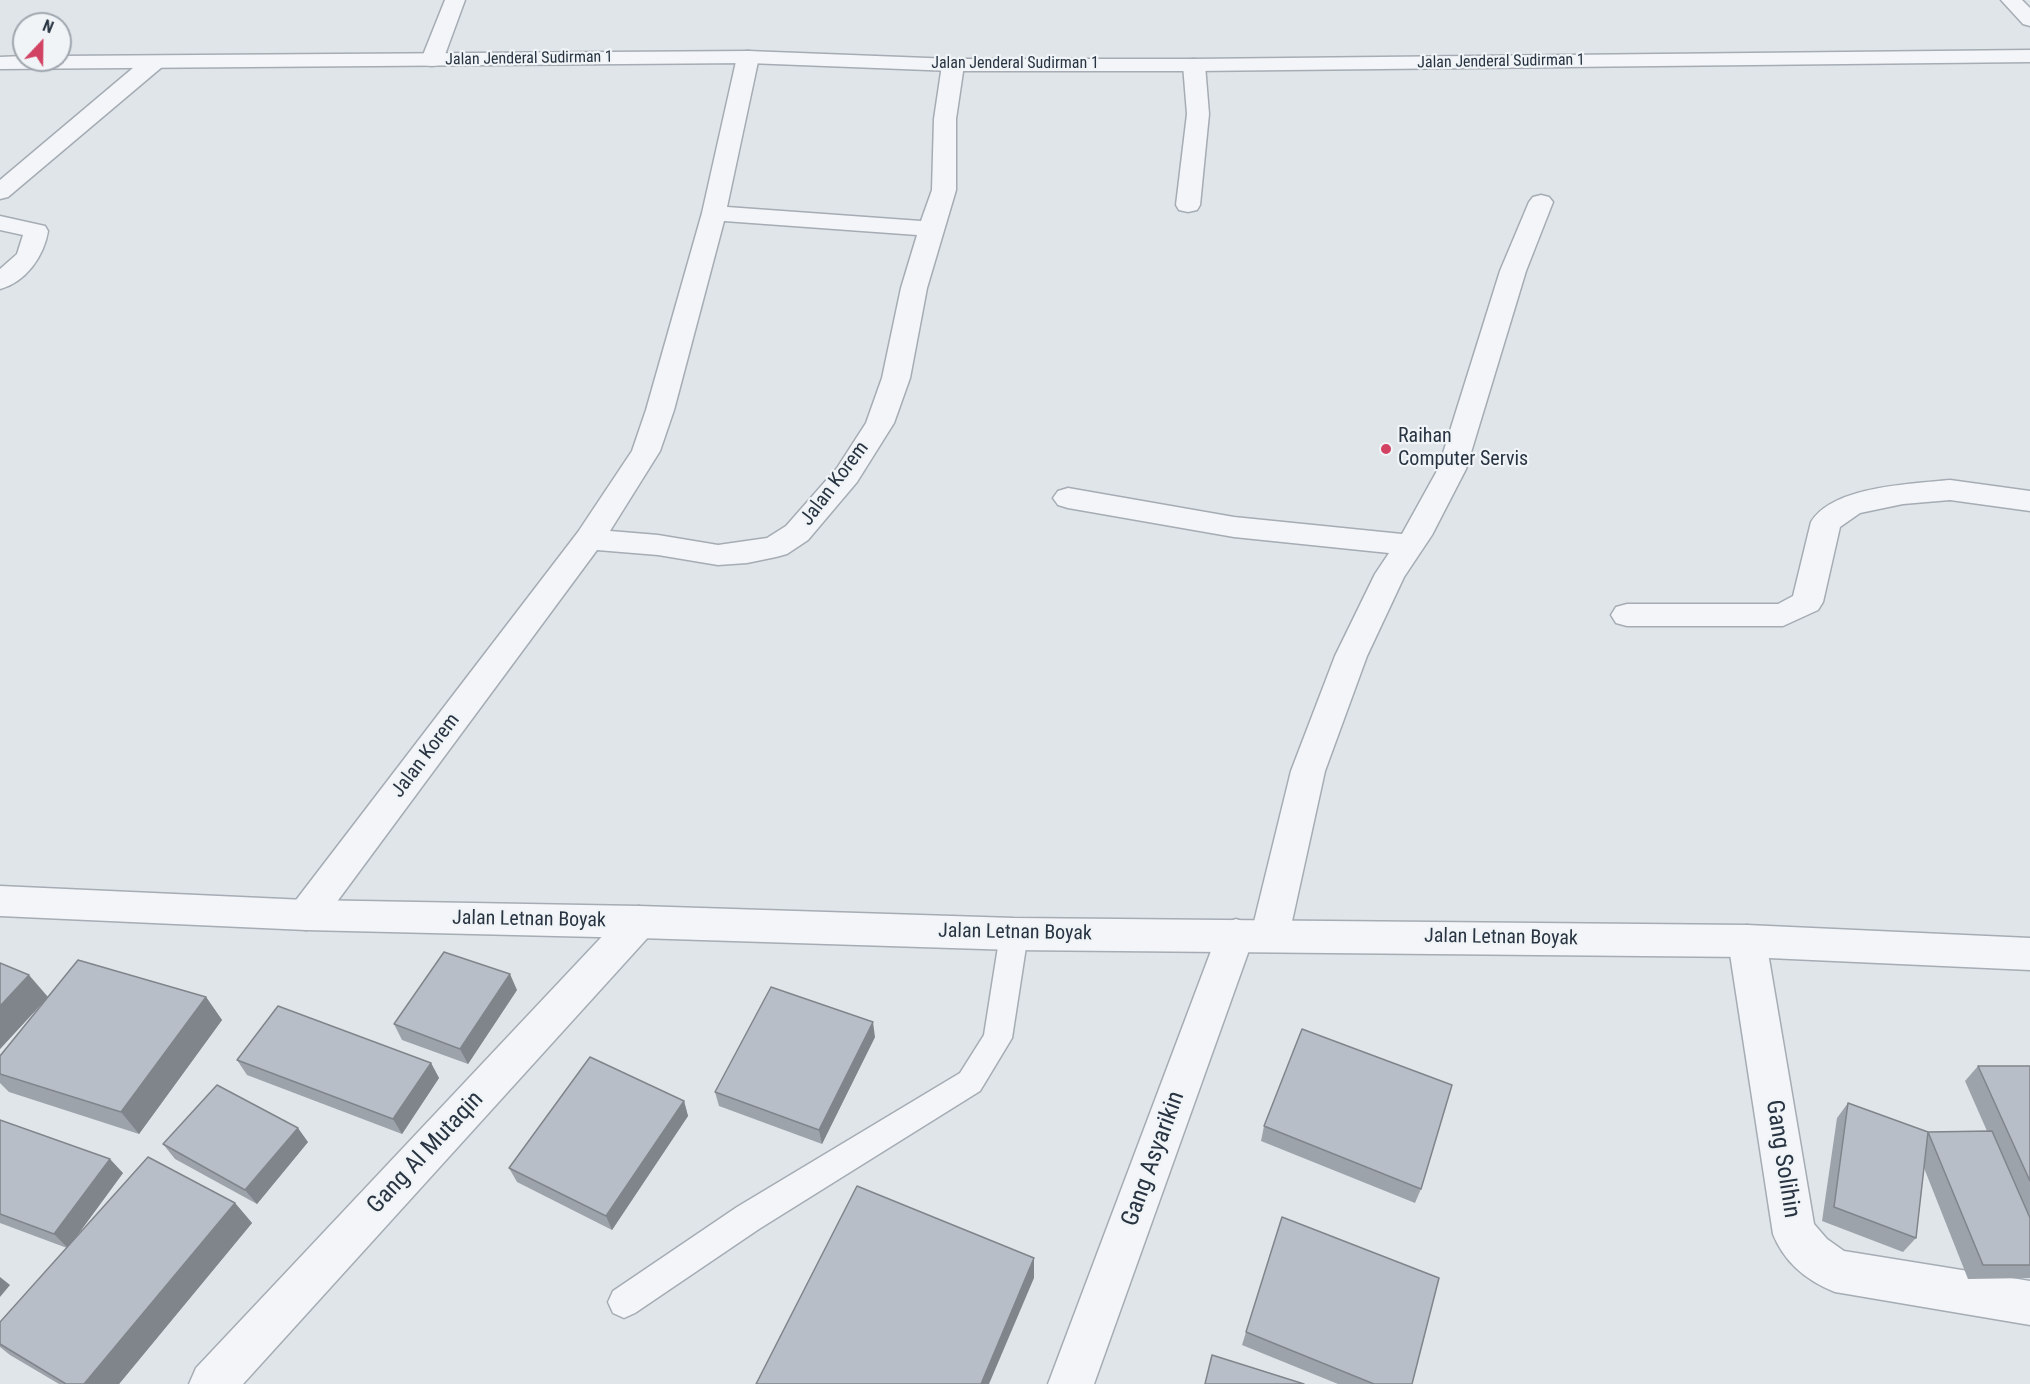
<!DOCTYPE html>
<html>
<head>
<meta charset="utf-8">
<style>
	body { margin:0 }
	#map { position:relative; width:2030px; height:1384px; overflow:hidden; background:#e0e5ea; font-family:"Roboto Condensed",sans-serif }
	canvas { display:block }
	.north { position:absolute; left:12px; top:12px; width:60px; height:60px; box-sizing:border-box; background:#f0f4f7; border:2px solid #a0a7af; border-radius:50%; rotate:22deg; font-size:16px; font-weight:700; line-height:24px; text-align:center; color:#283442 }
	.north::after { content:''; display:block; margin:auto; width:21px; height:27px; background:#d24263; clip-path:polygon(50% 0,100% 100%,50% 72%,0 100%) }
</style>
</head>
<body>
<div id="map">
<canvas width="2030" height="1384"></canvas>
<div class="north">N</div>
</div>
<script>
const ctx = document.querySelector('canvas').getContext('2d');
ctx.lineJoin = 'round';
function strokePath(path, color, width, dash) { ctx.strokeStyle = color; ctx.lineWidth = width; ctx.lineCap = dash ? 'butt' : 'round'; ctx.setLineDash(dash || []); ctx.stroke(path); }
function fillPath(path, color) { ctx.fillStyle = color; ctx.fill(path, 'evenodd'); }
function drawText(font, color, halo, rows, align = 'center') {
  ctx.font = font + ' "Roboto Condensed",sans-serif'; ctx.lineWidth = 4.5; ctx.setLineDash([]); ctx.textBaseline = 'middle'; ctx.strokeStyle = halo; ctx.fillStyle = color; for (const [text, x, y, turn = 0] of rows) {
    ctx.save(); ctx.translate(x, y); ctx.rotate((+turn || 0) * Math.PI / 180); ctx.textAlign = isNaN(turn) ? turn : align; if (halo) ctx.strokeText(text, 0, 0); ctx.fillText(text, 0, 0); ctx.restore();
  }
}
const service = new Path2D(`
	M1014 923 1024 926 1028 934 1012 1038 980 1091 759 1229 635 1313 624 1318 613 1313 608 1302 613 1291 737 1207 960 1073 984 1035 1000 934 1004 926Z`);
const minor = new Path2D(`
	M445 0H465L443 60 440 65 432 66 424 65 421 60Z
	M748 51 756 52 759 57 727 207 921 221 932 190 934 119 942 65 945 60 953 59 961 60 964 65 956 119V190L927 288 910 378 894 423 857 482 808 540 787 554 776 557 747 563 718 565 658 555 597 550 319 926 306 930 293 926 287 915 293 904 578 532 632 451 646 410 702 213 737 57 740 52ZM724 221 917 235 901 288 882 378 866 423 837 468 786 526 767 538 718 545 658 535 610 531 660 451 674 410Z
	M154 56 162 57 165 62 162 67 8 197 0 199V180L146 57Z
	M1194 59 1202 60 1205 65 1209 114 1200 205 1197 210 1188 212 1179 210 1176 205 1187 114 1183 65 1186 60Z
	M1541 195 1549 197 1553 202 1526 271 1466 469 1432 535 1404 577 1367 656 1325 771 1289 935 1283 946 1270 951 1257 946 1253 939 1094 1384H1048L1217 935 1223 924 1236 919 1249 924 1252 930 1291 771 1335 656 1375 574 1389 553 1234 537 1068 508 1058 505 1053 498 1058 491 1068 488 1234 517 1402 534 1438 469 1500 271 1529 202 1533 197Z
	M0 216 45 226 48 231C44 256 26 282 0 289V269L17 254 23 235 0 230Z
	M1950 480 2030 491V511L1950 500 1903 504 1860 513 1840 527 1823 602 1818 610 1783 626H1627L1616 623 1611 615 1616 607 1627 604H1778L1793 596 1811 522C1833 486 1911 484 1950 480Z
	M639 906 652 911 658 922 652 933 243 1384H189L196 1368 626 911Z
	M1747 925 1760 930 1766 941 1814 1224 1827 1239 1844 1251 2030 1281V1325L1835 1292C1807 1281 1784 1262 1773 1234L1728 941 1734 930Z`);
const tertiary = new Path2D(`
	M2001 0H2022L2030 8V26L2023 24Z
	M2030 50V62L1194 71H953L748 63 0 69V57L24 56V60H60V56L748 51 953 59H1194Z
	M0 886 306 900 639 906 1014 918 1747 925 2030 938V970L1747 957 1014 950 639 938 306 930 0 916Z`);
strokePath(service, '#a5acb4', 3);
strokePath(minor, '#a5acb4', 3);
strokePath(tertiary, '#a5acb4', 3);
fillPath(service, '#f3f5f8');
fillPath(minor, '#f3f5f8');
fillPath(tertiary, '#f3f5f8');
fillPath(new Path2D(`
	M0 963 48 997H206L222 1020 139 1134 9 1092 0 1083V1056L47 998 0 1049Z
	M517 990 468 1064 402 1040 394 1024Z
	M875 1037 822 1144 719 1106 715 1092Z
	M237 1060 431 1063 439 1078 402 1134 247 1075Z
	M1978 1066H2030V1278L1968 1279 1924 1168 1916 1238 1903 1252 1822 1221 1837 1118 1848 1103 1927 1132 1987 1131 1965 1081Z
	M684 1101 688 1116 612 1230 517 1182 509 1168Z
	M0 1120 123 1173 76 1237 235 1203 252 1223 119 1384H59L10 1355 0 1347V1322L67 1248 0 1223Z
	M1264 1126 1421 1189 1415 1203 1261 1141Z
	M308 1142 257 1204 175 1159 163 1144Z
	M1246 1332 1412 1384H1338L1242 1345Z`), '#9da3ab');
fillPath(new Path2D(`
	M510 974 517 990 468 1064 460 1049Z
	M29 975 48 997 0 1049V1006Z
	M206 997 222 1020 139 1134 121 1112Z
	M873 1022 875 1037 822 1144 819 1130Z
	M431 1063 439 1078 402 1134 393 1119Z
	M684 1101 688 1116 612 1230 606 1216Z
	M298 1128 308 1142 257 1204 245 1190Z
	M110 1159 123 1173 68 1248 54 1234Z
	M235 1203 252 1223 119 1384H84Z
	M1034 1258V1278L989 1384H981Z
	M0 1277 10 1285 0 1297Z`), '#80858b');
const building = new Path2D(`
	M444 952 510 974 460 1049 394 1024Z
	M78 960 206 997 121 1112 0 1074V1056Z
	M0 963 29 975 0 1006Z
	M771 987 873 1022 819 1130 715 1092Z
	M278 1006 431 1063 393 1119 237 1060Z
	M1302 1029 1452 1085 1421 1189 1264 1126Z
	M590 1057 684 1101 606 1216 509 1168Z
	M1978 1066H2030V1181Z
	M217 1085 298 1128 245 1190 163 1144Z
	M1848 1103 1928 1132 1916 1238 1834 1207Z
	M0 1120 110 1159 54 1234 0 1214Z
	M1992 1131 2030 1218V1265H1983L1928 1132Z
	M148 1157 235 1203 84 1384H66L0 1344V1322Z
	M857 1186 1034 1258 981 1384H756Z
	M1282 1217 1439 1278 1412 1384H1374L1246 1332Z
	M1212 1355 1304 1384H1205Z`);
fillPath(building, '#b7bec7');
strokePath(building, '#80858b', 1.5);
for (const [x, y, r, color] of [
	[1386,449,6,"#d24263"]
]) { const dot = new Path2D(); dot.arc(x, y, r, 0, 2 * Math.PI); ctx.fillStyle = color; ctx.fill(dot); strokePath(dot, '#f0f4f7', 2); }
drawText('16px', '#283442', '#f0f4f7', [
	["Jalan Jenderal Sudirman 1",529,59,-1],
	["Jalan Jenderal Sudirman 1",1501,62,-1],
	["Jalan Jenderal Sudirman 1",1015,64]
]);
drawText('20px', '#283442', '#f0f4f7', [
	["Raihan",1398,437],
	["Computer Servis",1398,460]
], 'left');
drawText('20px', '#283442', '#f0f4f7', [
	["Jalan Korem",835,484,-53],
	["Jalan Korem",426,756,-53],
	["Jalan Letnan Boyak",529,920,1],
	["Jalan Letnan Boyak",1015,933,1],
	["Jalan Letnan Boyak",1501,938,1]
]);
drawText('24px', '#283442', '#f0f4f7', [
	["Gang Al Mutaqin",426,1153,-47],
	["Gang Asyarikin",1154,1159,-70],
	["Gang Solihin",1782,1159,81]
]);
</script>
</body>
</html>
